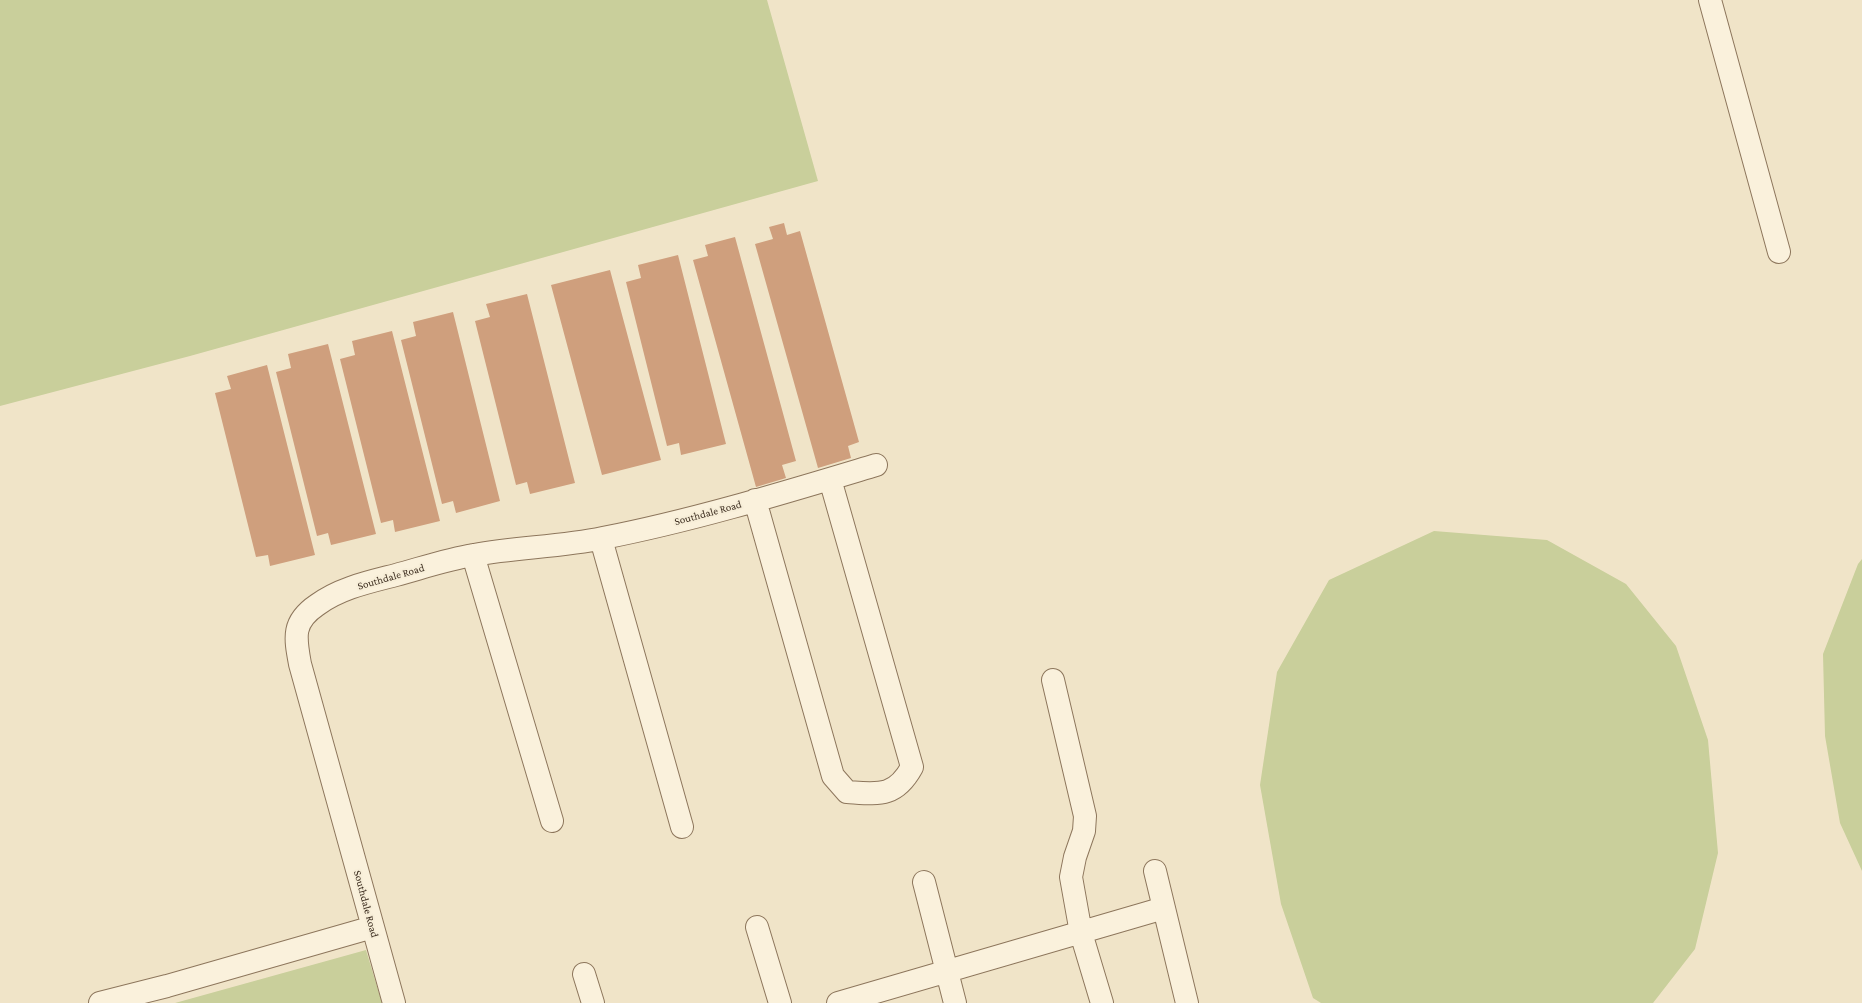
<!DOCTYPE html>
<html>
<head>
<meta charset="utf-8">
<style>
	body { margin:0 }
	canvas { display:block; background:#f0e4c8 }
</style>
</head>
<body>
<canvas width="1862" height="1003"></canvas>
<script>
const ctx = document.querySelector('canvas').getContext('2d');
ctx.lineJoin = 'round';
function fillPath(path, color) { ctx.fillStyle = color; ctx.fill(path, 'evenodd'); }
function strokePath(path, color, width, dash) { ctx.strokeStyle = color; ctx.lineWidth = width; ctx.lineCap = dash ? 'butt' : 'round'; ctx.setLineDash(dash || []); ctx.stroke(path); }
function drawText(font, color, halo, rows, align = 'center') {
  ctx.font = font + ' "Crimson Pro",serif'; ctx.lineWidth = 4; ctx.setLineDash([]); ctx.textBaseline = 'middle'; ctx.strokeStyle = halo; ctx.fillStyle = color; for (const [text, x, y, turn = 0] of rows) {
    ctx.save(); ctx.translate(x, y); ctx.rotate((+turn || 0) * Math.PI / 180); ctx.textAlign = isNaN(turn) ? turn : align; if (halo) ctx.strokeText(text, 0, 0); ctx.fillText(text, 0, 0); ctx.restore();
  }
}
fillPath(new Path2D(`
	M0 0H767L818 181 190 356 0 406Z
	M1434 531 1547 540 1626 584 1676 646 1708 740 1718 853 1695 949 1653 1003H1321L1313 998 1281 904 1260 785 1277 672 1329 580Z
	M1862 559V871L1840 823 1825 736 1823 654 1858 564Z
	M366 950 382 1003H175Z`), '#c9cf9b');
fillPath(new Path2D(`
	M784 223 787 235 800 231 859 442 848 446 851 458 818 468 755 244 773 239 769 227Z
	M735 237 796 461 782 465 786 478 756 487 693 260 708 256 705 245Z
	M678 255 726 444 681 455 679 443 667 446 626 282 641 278 638 265Z
	M610 270 661 460 602 475 551 285Z
	M527 294 575 483 530 494 527 482 516 485 475 321 490 317 486 304Z
	M453 312 500 501 456 513 453 501 442 504 401 340 416 336 413 322Z
	M392 331 440 521 395 532 393 520 381 523 340 359 355 355 352 341Z
	M328 344 376 534 331 545 328 533 317 536 276 372 291 368 288 354Z
	M267 365 315 555 270 566 268 555 256 557 215 393 231 389 227 376Z`), '#cf9f7d');
const minor = new Path2D(`
	M1710 0 1779 252
	M755 500 833 776 847 792C878 794 895 798 912 767L830 479
	M601 539 682 827
	M473 555 552 821
	M1053 680 1085 816 1084 831 1075 857 1071 877 1081 933 1102 1003
	M1155 871 1187 1003
	M924 882 955 1003
	M757 927 780 1003
	M584 974 593 1003
	M100 1003 167 986 373 927
	M394 1003 300 664C295 637 292 622 317 605 340 588 369 582 396 575 422 568 448 559 474 555 517 547 561 547 603 538 695 520 786 492 876 465
	M838 1003 1164 908`);
strokePath(minor, '#8d765c', 24);
strokePath(minor, '#faf1dc', 22);
drawText('11px', '#3d2e20', '#f7eed8', [
	["Southdale Road",708,513,-15],
	["Southdale Road",391,577,-16],
	["Southdale Road",366,904,75]
]);
</script>
</body>
</html>
